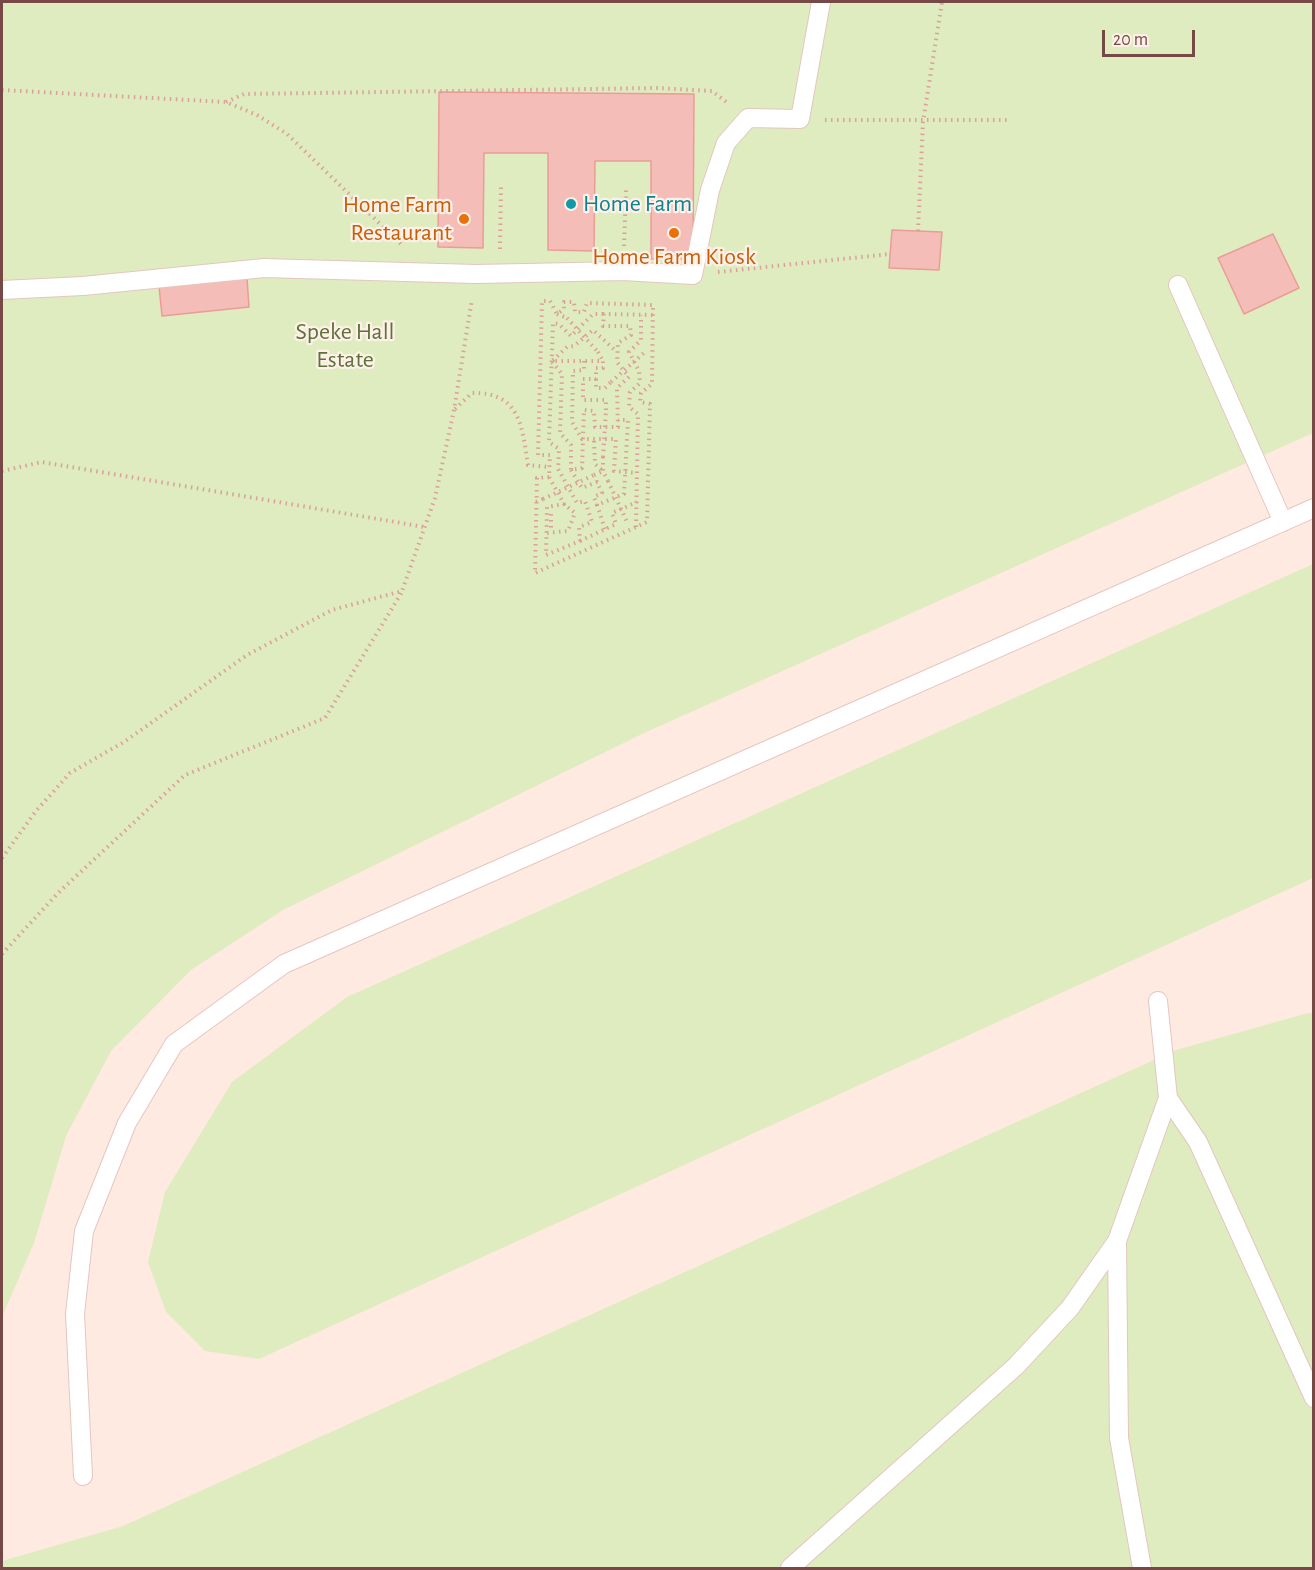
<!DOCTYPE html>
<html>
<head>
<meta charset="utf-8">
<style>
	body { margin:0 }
	#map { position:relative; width:1315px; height:1570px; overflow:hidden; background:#feeae1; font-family:"Alegreya Sans",sans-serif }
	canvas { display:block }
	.frame { position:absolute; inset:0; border:3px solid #774946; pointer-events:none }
	.scale { position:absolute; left:1102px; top:30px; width:93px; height:27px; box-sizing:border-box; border:3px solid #774946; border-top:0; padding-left:8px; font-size:18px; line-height:21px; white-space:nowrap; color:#774946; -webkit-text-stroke:4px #fff0e9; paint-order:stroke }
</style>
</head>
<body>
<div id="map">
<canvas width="1315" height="1570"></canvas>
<div class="frame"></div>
<div class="scale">20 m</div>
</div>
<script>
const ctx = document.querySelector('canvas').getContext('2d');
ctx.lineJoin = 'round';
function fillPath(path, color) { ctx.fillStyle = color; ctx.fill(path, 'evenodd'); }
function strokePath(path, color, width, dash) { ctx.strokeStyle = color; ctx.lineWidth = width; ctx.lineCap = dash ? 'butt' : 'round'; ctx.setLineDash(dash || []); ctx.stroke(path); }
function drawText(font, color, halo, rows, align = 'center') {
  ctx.font = font + ' "Alegreya Sans",sans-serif'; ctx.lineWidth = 4.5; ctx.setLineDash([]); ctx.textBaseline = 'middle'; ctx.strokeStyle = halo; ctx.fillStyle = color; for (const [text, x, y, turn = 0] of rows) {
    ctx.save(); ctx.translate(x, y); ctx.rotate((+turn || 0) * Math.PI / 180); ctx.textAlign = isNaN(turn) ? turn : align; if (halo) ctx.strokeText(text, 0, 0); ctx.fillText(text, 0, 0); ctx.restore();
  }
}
fillPath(new Path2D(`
	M2 2H1313V433L642 734 283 910 191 970 111 1051 66 1136 34 1243 2 1317Z
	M1313 564V878L259 1359 205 1351 166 1312 148 1262 165 1192 232 1082 347 997Z
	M1308 1013H1313V1568H2V1561L123 1526 1176 1050Z`), '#dfecbf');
const building = new Path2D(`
	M439 92 694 94 693 259H651V161H595L594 251 548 250V153H484L483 248 438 247Z
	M892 230 942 232 939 270 889 268Z
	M1273 234 1299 288 1244 314 1218 258Z
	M247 278 249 307 162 316 159 286Z`);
fillPath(building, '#f5bdb7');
strokePath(building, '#e99d96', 1.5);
const service = new Path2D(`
	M1178 285 1283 522
	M2 290 83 286 264 268 476 274 623 271 693 275 710 190 726 143 748 118 800 119 821 2
	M1168 1098 1198 1142 1314 1398
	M83 1476 75 1314 84 1231 127 1123 174 1044 284 964 1314 508
	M790 1568 1016 1366 1070 1308 1117 1241
	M1142 1568 1119 1438 1117 1241 1168 1098 1158 1001`);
strokePath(service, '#e5c6bf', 20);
strokePath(new Path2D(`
	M2 90 226 102 257 115 287 134 404 247
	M226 102 244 94 658 88 712 91 729 104
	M825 120H1011
	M918 231 923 122 942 2
	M624 246 626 190
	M500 249 501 185
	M718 272 890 254
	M557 314 567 318
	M598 352 603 361
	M584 361V370L573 371 572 422 582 439H616L614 471 637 473
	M552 362 562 374 560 433 571 445V470L582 468 584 410 594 411 595 427H618L617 388 629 377 617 362 618 343 631 335 630 326H603L604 314 653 315
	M596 379V388H605L611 382
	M455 409 472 393C520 392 522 426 528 465L549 467
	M606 410V400H583V379H596V368H603V361H552L567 347 574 346 593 330 617 352
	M603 457V471L608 481
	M571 470 582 488 597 482 602 493 594 497 597 505
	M2 471 42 462 425 527
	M594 475 603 471 595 464 594 440
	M549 477 537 478 535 573 647 522 650 404 640 402 641 393 652 384 653 305 587 303 584 312H575L574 302H564V309L557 314 550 301H542L538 455H550L549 477 564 504 547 507 546 555 580 541 579 527 592 522 585 501 577 503 558 469 559 449 549 442 553 323 559 324 571 336 593 314H604
	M536 502 543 499
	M551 514V532
	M636 527 638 414 629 407 630 392 640 383 639 371 629 352 641 340V315
	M605 529 597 505 624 494 628 420H618
	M547 533 568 531 575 513 564 504
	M580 541 616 524 612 513 637 502
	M2 858 36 811 70 773 124 742 247 655 332 610 402 591 435 498 454 410 472 299
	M2 954 58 893 185 775 325 718 402 592`), '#daa09a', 4, [1.5, 4.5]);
strokePath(service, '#fff', 18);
strokePath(new Path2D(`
	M567 318 598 352
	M611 382 646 351
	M603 457 606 410
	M608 481 628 524
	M543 499 594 475`), '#daa09a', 4, [1.5, 4.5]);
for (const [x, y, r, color] of [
	[571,204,6,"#0f9aa8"],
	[464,219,6,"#e8710a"],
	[674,233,6,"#e8710a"]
]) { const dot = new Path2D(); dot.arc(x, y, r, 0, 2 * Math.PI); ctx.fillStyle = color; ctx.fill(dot); strokePath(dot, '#fff0e9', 2); }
drawText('24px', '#0d838f', '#fff0e9', [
	["Home Farm",583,204]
], 'left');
drawText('24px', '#c56008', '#fff0e9', [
	["Home Farm",452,205],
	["Restaurant",452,233],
	["Home Farm Kiosk",674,257,"center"]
], 'right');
drawText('24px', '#5b7238', '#fff0e9', [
	["Speke Hall",345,332],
	["Estate",345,360]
]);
</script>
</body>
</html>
